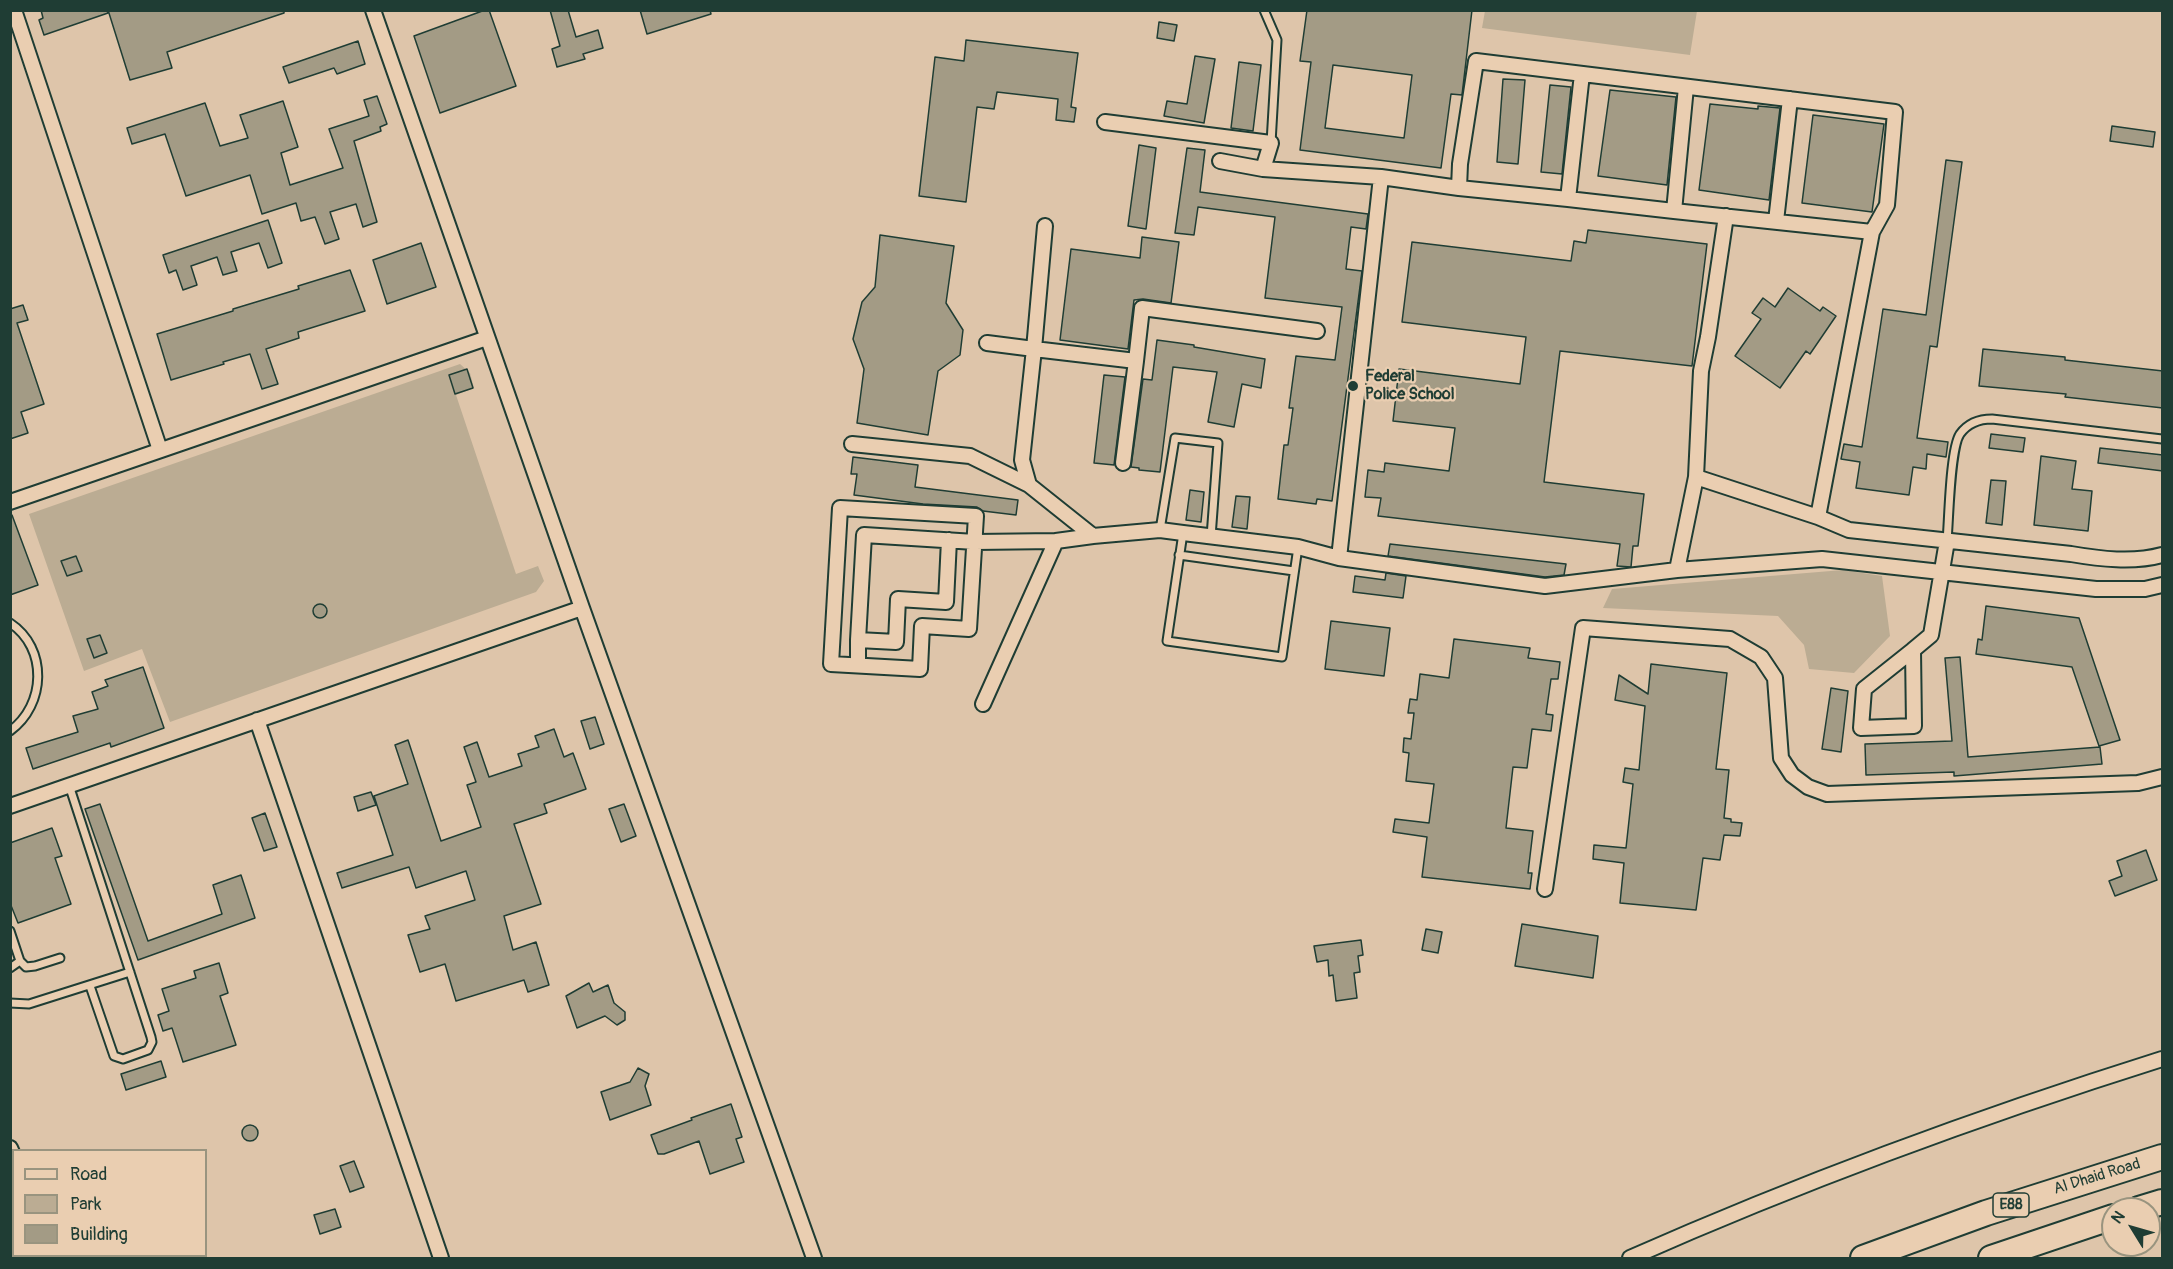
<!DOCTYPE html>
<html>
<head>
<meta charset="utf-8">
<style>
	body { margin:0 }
	#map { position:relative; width:2173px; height:1269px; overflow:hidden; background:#dec5aa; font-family:Pangolin,sans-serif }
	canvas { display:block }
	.frame { position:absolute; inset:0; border:12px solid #1f3d34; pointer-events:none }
	.legend { position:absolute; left:12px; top:1149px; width:195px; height:108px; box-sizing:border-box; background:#eaceb1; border:2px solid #99947f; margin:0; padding:8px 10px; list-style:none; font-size:18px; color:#1f3d34 }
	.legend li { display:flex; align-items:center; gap:12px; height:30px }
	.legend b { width:30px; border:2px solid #99947f }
	.north { position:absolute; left:2101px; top:1197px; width:60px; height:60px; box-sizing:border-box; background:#eaceb1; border:2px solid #99947f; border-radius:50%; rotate:307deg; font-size:16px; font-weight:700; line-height:24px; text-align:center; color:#1f3d34 }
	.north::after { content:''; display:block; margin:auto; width:21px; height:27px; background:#1f3d34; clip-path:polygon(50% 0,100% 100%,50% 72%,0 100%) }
</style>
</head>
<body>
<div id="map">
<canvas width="2173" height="1269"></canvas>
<div class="frame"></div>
<ul class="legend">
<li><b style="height:8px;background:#eaceb1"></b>Road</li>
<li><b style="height:16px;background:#bbac93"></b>Park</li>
<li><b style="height:16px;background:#a39b85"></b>Building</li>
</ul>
<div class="north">N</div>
</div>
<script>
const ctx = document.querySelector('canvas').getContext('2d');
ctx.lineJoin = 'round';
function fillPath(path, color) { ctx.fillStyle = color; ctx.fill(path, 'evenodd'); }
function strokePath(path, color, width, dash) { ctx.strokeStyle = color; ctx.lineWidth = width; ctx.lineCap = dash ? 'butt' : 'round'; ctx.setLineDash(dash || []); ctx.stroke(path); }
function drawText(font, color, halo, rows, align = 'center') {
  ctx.font = font + ' Pangolin,sans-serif'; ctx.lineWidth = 4.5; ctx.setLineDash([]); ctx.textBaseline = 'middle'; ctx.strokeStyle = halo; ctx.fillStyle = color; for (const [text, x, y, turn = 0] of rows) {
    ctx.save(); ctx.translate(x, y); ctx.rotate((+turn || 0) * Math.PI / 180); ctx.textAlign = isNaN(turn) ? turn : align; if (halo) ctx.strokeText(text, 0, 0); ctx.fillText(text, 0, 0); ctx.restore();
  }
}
fillPath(new Path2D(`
	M1485 11V10L1697 11 1690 55 1482 28Z
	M460 364 470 373 474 388 456 395 516 574 538 566 544 581 536 592 170 722 142 649 84 671 29 514Z
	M1843 570 1882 576 1890 636 1854 673 1809 669 1804 645 1778 616 1603 608 1612 589Z`), '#bbac93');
const building = new Path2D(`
	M41 10H107L108 13 44 35 39 20 43 18Z
	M108 10H284V13L167 52 172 68 130 80Z
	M485 10H489L516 86 440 113 414 36Z
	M550 10H568L576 37 598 30 603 48 583 54 585 59 557 67 552 49 560 46Z
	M640 10H710L711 14 647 34Z
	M1307 10H1472L1462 95 1451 94 1441 168 1300 150 1311 62 1300 61ZM1333 65 1412 75 1404 138 1325 128Z
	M1159 22 1177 25 1174 41 1157 38Z
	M966 40 1078 53 1071 107 1076 108 1074 122 1056 120 1058 99 997 92 994 109 977 107 966 202 919 196 935 57 964 61Z
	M358 41 365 64 337 74 334 68 289 83 283 67Z
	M1195 56 1215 59 1204 123 1164 116 1167 101 1187 104Z
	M1239 62 1261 65 1253 131 1231 128Z
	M1503 79 1525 80 1518 164 1497 162Z
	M1550 85 1571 87 1562 174 1541 172Z
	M1610 90 1676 97 1667 185 1598 176Z
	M377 96 387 124 380 127 381 131 354 141 377 222 363 227 356 204 330 212 339 239 325 244 315 217 301 221 296 203 262 214 250 175 186 196 165 134 132 144 127 128 205 103 220 146 248 138 240 115 283 101 298 147 281 153 290 185 343 168 329 129 369 116 364 100Z
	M1710 104 1758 109V106L1780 108 1769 200 1699 190Z
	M1813 115 1884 124 1872 212 1802 203Z
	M2112 126 2155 132 2153 147 2110 141Z
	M1139 145 1156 148 1146 229 1128 226Z
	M1187 148 1205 150 1200 192 1368 214 1366 229 1351 227 1346 269 1362 271 1332 501 1317 499 1316 504 1278 499 1284 445H1288L1293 408H1289L1296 356 1335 360 1342 307 1265 298 1275 217 1198 207 1194 235 1175 233Z
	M1946 160 1962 162 1937 347 1930 346 1917 438 1948 442 1946 457 1927 454 1926 469 1913 467 1909 495 1856 488 1860 462 1841 459 1844 444 1862 447 1883 309 1926 315Z
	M268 220 282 263 268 268 259 243 231 252 237 271 223 275 217 257 191 266 197 285 183 290 176 270 169 273 163 255Z
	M1588 230 1707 244 1692 366 1560 351 1544 482 1644 494 1638 546H1633L1631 567 1617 566 1620 544 1378 516 1381 498 1365 497 1368 470 1384 472 1385 463 1449 471 1455 428 1393 421 1399 369 1520 384 1526 337 1402 322 1412 242 1571 261 1574 241 1586 243Z
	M880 235 954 246 946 303 963 330 960 355 938 371 928 435 857 423 864 369 853 339 862 302 875 287Z
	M1142 237 1179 242 1171 303 1143 299 1134 300 1128 349 1060 340 1071 249 1140 258Z
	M421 243 436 287 387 304 373 260Z
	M350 270 365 311 298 332 299 338 266 349 278 384 262 389 250 354 223 362 224 364 171 380 157 334 233 311V309L299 289 298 286Z
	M1788 288 1820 311 1823 307 1836 316 1810 354 1806 351 1780 388 1735 356 1761 319 1752 313 1763 298 1775 307Z
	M23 305 28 320 17 323 44 404 21 412 28 433 10 439V309Z
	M1157 340 1194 345V347L1265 359 1261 388 1242 384 1234 427 1208 422 1217 372 1173 367 1160 472 1139 470V468L1131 467 1143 379 1152 380Z
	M1983 349 2065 357V360L2163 371V408L2065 397 2066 394 1979 386Z
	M467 369 473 388 455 394 449 375Z
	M1104 375 1125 377 1114 465 1094 463Z
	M1991 434 2025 438 2023 452 1989 448Z
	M2100 448 2163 455V471L2098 463Z
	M2041 456 2076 461 2072 489 2092 491 2088 531 2034 525Z
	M853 457 918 465 915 487 1018 500 1016 515 983 511 977 507 923 504 854 495 857 474H851Z
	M1991 480 2006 481 2002 525 1986 523Z
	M1190 490 1204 492 1201 522 1186 520Z
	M1236 496 1250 497 1247 529 1232 527Z
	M10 515H12L38 585 10 595Z
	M1390 544 1566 564 1564 575 1545 577 1388 556Z
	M76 556 82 571 67 576 61 561Z
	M1386 573 1406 576 1403 598 1353 592 1355 576 1385 580Z
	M313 611a7 7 0 1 1 14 0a7 7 0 1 1-14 0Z
	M1986 606 2079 618 2120 740 2099 746 2072 667 1976 654 1978 639 1982 640Z
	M1331 621 1390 628 1384 676 1325 669Z
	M100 635 107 653 94 658 87 639Z
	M1454 639 1530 648 1528 658 1560 662 1558 679H1551L1546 714 1553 715 1551 731 1532 729 1527 768 1513 767 1506 828 1533 831 1528 873H1532L1530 889 1422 877 1427 837 1393 832 1395 819 1429 823 1434 784 1406 781 1409 753 1403 752 1404 738 1411 739 1414 713H1408L1410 699 1417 700 1420 674 1449 678Z
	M1960 657 1968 757 2100 747 2102 764 1954 776V772L1866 775 1865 744 1952 741 1945 658Z
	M1651 664 1727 673 1716 769 1729 770 1724 818 1731 819V822L1742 823 1740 836 1724 835 1720 860 1703 858 1696 910 1620 903 1624 863 1593 859 1594 845 1626 848 1633 784 1623 782 1625 768 1639 770 1645 706 1615 700 1619 675 1648 694Z
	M143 667 164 728 111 747 110 743 33 769 26 748 78 732 73 716 98 709 92 692 108 686 105 680Z
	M1831 688 1848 691 1841 752 1822 749Z
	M595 717 604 744 590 749 581 721Z
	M554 729 564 757 573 753 586 789 544 804 547 813 514 824 541 904 504 916 513 950 536 942 549 985 528 992 524 980 456 1001 445 964 420 972 408 935 430 929 425 916 475 900 466 871 416 888 409 867 342 888 337 873 393 855 374 796 408 784 395 745 408 740 441 841 481 827 467 785 476 782 464 747 477 742 489 777 522 766 518 754 539 747 535 736Z
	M371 792 376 805 358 811 354 797Z
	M100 804 148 941 222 914 213 885 241 875 255 918 138 960 85 809Z
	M624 804 636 836 621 842 609 809Z
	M265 813 277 847 264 851 252 818Z
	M52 828 62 856 55 858 71 904 18 923 10 903V843Z
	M2146 850 2157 880 2115 896 2109 881 2122 876 2117 861Z
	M1522 924 1598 936 1593 978 1515 966Z
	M1426 929 1442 932 1438 953 1422 950Z
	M1361 940 1363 955 1358 956 1360 972 1354 973 1357 998 1336 1001 1333 975 1329 976 1328 960 1317 962 1314 946Z
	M219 963 228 993 220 996 236 1045 183 1062 172 1028 163 1031 158 1015 169 1011 162 989 196 978 194 971Z
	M589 983 593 992 608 985 614 1003 625 1012V1020L617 1025 605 1016 577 1028 566 996Z
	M161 1061 166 1077 126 1090 121 1074Z
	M638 1068 649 1074 645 1086 651 1105 610 1120 601 1092 630 1082Z
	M731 1104 742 1137 736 1139 744 1162 710 1174 699 1141 664 1154H658L651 1135 692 1120 691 1118Z
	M242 1133a8 8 0 1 1 16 0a8 8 0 1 1-16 0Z
	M354 1161 364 1187 350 1192 340 1166Z
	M335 1209 341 1227 320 1234 314 1215Z`);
fillPath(building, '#a39b85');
strokePath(building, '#1f3d34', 1.5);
const lane = new Path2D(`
	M1264 10 1277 40 1271 143
	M1160 530 1175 438 1218 443 1211 537
	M1183 533 1167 641 1282 657 1298 547
	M1947 541C1949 519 1950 449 1960 434 1968 423 1979 419 1992 419L2162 439
	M1179 555 1294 571
	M10 623C48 648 46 705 10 731
	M69 785 151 1037 152 1042 148 1050 123 1059 114 1056 90 986
	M10 931 20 961 26 967 35 966 60 958
	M10 968 20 961
	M10 1003 29 1004 130 972`);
const street = new Path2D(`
	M14 10 160 450
	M373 10 582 608 814 1258
	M1105 122 1271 143 1263 169
	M1220 161 1263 169 1381 177 1459 188 1568 199 1582 74
	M1459 188 1460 164 1476 61 1895 112 1887 205 1872 232 1674 211
	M1568 199 1674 211 1686 87
	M1776 221 1790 99
	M987 343 1034 349 1045 226
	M1136 361 1142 308 1317 331
	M852 444 970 456 1029 485 1093 536 1056 541 983 704
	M1696 477 1701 371 1708 337 1726 216
	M1029 485 1022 460 1034 349 1136 361 1123 463
	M10 502 487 338
	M840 508 976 516 969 629 922 626 920 669 831 664Z
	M1818 517 1872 232
	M1093 536 1160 530 1183 533 1298 547 1339 558 1545 586 1677 570
	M2162 555C2133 563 2100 559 2071 554L1849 530 1818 517 1696 477 1677 570 1822 559 2096 589H2145L2162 585
	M1339 558 1381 177
	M858 640 864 535 975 542 1056 541
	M1913 650 1864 689 1861 728 1914 726 1913 650 1931 635 1947 541
	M858 665V640L896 642 898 599 946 602 949 540
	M257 720 441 1258
	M10 806 582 608
	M1545 889 1583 628 1730 639 1761 657 1775 678 1781 758 1792 775 1808 787 1827 794 2138 783 2162 777
	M10 1148 14 1157
	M47 1256 48 1258
	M1630 1258C1804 1181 1981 1116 2162 1059`);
const secondary = new Path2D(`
	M10 1196 14 1195`);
const highway = new Path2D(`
	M2139 1209 2162 1202
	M1863 1258 1986 1213 2162 1157
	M1991 1258 2113 1217`);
strokePath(lane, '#1f3d34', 11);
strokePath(street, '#1f3d34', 18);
strokePath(secondary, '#1f3d34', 24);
strokePath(highway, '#1f3d34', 28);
strokePath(lane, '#eaceb1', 7);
strokePath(street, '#eaceb1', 14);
strokePath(secondary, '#eaceb1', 20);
strokePath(highway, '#eaceb1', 24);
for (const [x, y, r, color] of [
	[1353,386,6,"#1f3d34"]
]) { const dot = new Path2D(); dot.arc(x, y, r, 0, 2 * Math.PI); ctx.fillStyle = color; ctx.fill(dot); strokePath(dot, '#eaceb1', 2); }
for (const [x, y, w] of [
	[2011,1205,36]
]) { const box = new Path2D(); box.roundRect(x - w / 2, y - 12, w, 24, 4.5); ctx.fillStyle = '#eaceb1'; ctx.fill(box); strokePath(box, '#1f3d34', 1.5); }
drawText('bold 15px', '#1f3d34', null, [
	["E88",2011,1205]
]);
drawText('bold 16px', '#1f3d34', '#eaceb1', [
	["Federal",1365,377],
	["Police School",1365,395]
], 'left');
drawText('16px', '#1f3d34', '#eaceb1', [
	["Al Dhaid Road",2097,1177,-17]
]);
</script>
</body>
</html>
